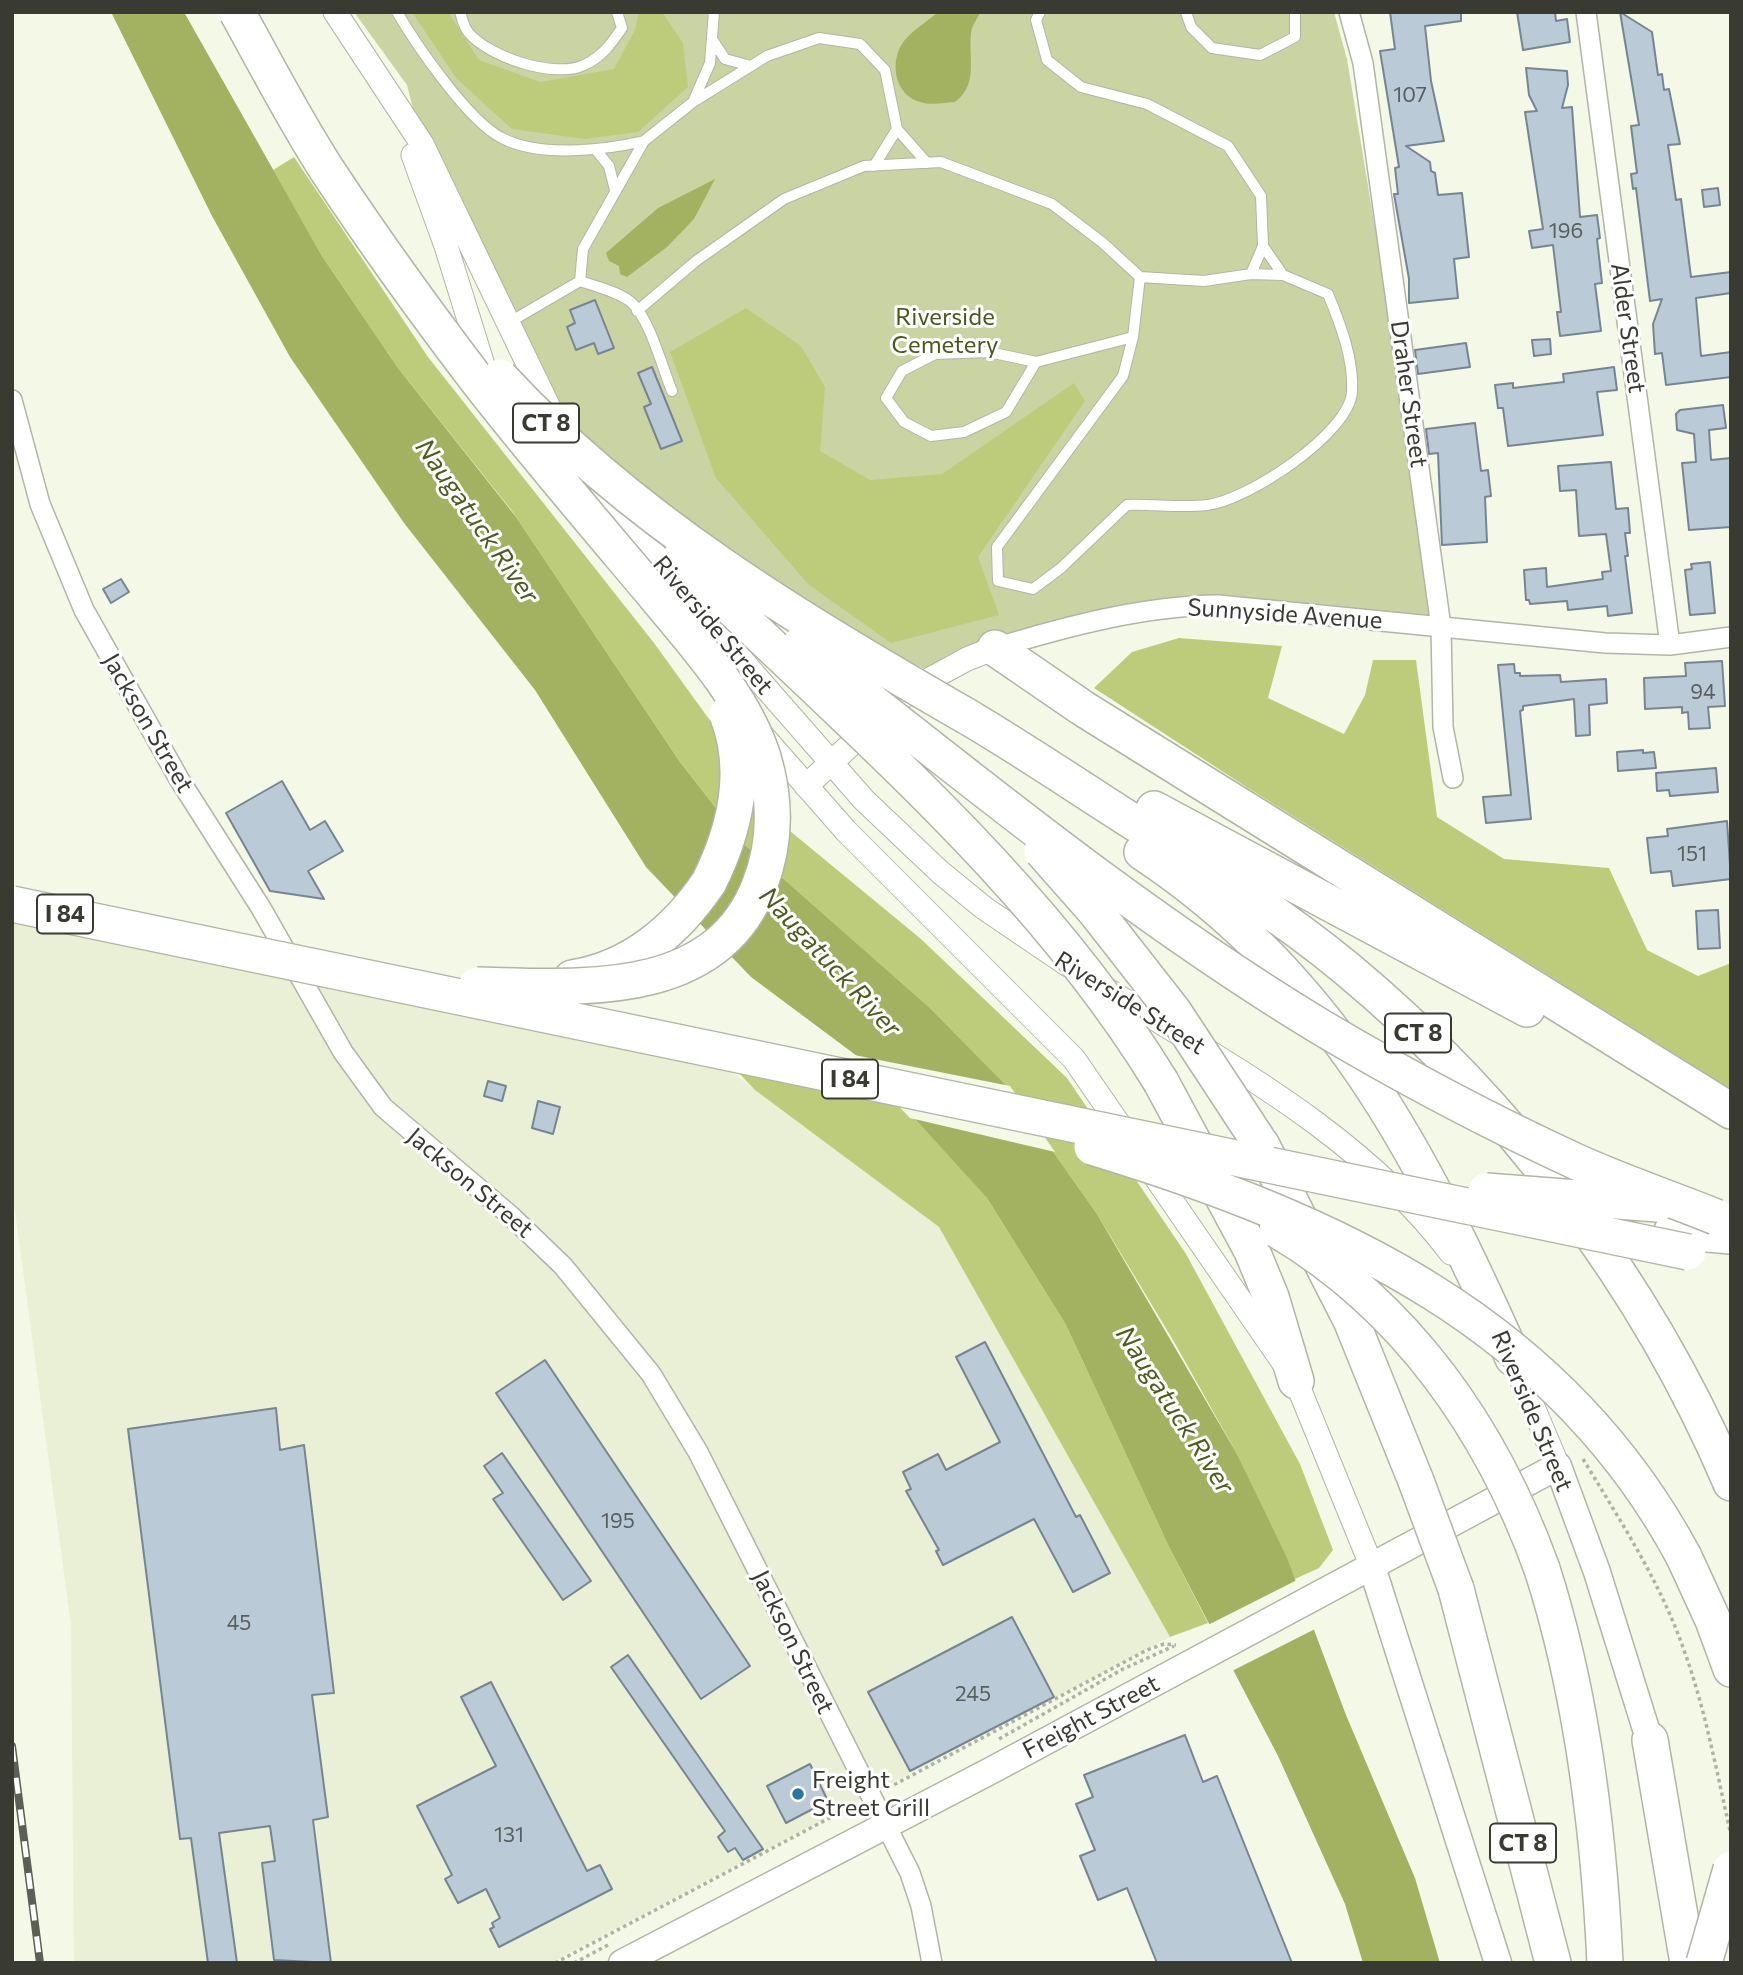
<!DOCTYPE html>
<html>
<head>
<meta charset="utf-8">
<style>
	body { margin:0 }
	#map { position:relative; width:1743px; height:1975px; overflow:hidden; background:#f4f8e6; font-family:Commissioner,sans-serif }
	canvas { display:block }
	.frame { position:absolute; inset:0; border:14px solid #393b33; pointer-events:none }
</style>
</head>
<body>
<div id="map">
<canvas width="1743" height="1975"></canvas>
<div class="frame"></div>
</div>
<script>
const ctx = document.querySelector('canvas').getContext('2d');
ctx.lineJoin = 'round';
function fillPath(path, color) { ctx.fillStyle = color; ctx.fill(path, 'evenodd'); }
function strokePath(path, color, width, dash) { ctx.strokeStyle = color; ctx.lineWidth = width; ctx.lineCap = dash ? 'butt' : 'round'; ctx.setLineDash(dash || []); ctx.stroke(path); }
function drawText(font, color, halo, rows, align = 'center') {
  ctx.font = font + ' Commissioner,sans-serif'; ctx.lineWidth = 6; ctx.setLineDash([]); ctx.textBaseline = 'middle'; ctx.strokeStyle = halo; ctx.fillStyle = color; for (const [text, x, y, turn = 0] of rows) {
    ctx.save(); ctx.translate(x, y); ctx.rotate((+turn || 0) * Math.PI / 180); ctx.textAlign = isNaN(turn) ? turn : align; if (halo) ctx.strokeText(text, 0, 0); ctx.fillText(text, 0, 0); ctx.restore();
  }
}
fillPath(new Path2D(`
	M12 913 714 1059 939 1227 1170 1637 550 1963H74L71 1625 12 1189Z`), '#eaf0d6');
fillPath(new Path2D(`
	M354 12H1334L1347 59 1441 627 1269 609 1109 619 941 673 883 657 802 620 539 406 422 144 407 85Z`), '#cad4a3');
fillPath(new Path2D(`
	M412 12H448L479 60 540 82 614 69 635 30 639 12H662L683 43 688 87 638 132 585 139 512 129 457 79Z
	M294 157 428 357 654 643 790 831 921 939 1067 1078 1186 1254 1300 1464 1333 1550 1319 1568 1295 1579 1237 1454 1173 1340 1097 1214 1006 1085 929 1007 744 844 680 762 512 511 398 368 322 256 273 170Z
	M746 308 801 346 825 387 820 451 870 480 942 474 1074 383 1085 401 978 557 999 615 891 643 809 585 716 478 670 352Z
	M1179 638 1282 646 1268 698 1344 734 1365 695 1373 660H1416L1437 817 1504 859 1609 868 1647 950 1698 976 1731 963V1089L1248 788 1094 688 1132 652Z
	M712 1045 904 1103 987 1198 1066 1325 1169 1547 1208 1623 1170 1637 939 1227 755 1090Z`), '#bccc7a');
fillPath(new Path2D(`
	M111 12H184L322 256 398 368 516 517 680 762 744 844 929 1007 1006 1085 1097 1214 1237 1454 1287 1558 1346 1715 1415 1878 1440 1963H1363L1345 1904 1278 1756 1169 1547 1066 1325 987 1198 861 1059 751 977 646 867 535 690 404 523 290 357 212 216Z
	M938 12H981C977 18 972 26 971 33 968 58 979 84 955 102 943 103 929 106 917 101 893 92 890 59 904 41 913 30 928 21 938 12Z
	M715 179 694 219 667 247 627 277 620 274 619 266 609 261 606 253 658 208Z`), '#a3b261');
fillPath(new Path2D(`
	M849 1054 1010 1086 1055 1152 910 1118Z
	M1299 1579 1317 1628 1230 1672 1206 1626Z`), '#f4f8e6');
const building = new Path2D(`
	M1390 12H1461V21L1425 26 1431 81 1444 141 1406 146 1430 162 1431 171 1435 173 1438 195 1462 193 1469 257 1454 259 1458 298 1409 303V279L1394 194H1398L1395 168 1399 167 1380 51 1395 49Z
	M1517 12H1555L1556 21 1567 19 1570 42 1523 50Z
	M1620 12 1652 32 1658 75 1662 74 1664 90 1669 89 1680 144 1668 145 1676 200 1681 199 1691 277 1731 272V293L1696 298 1701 356 1731 352V377L1666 385 1662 353 1655 354 1653 324 1662 299 1650 301 1636 188 1633 189 1631 174 1637 173 1631 126 1639 125Z
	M1526 68 1567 71 1568 85 1562 108 1572 107 1580 217 1597 215 1600 238 1597 239 1602 283 1595 284 1601 331 1560 336 1557 312H1561L1553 245 1532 248 1529 231 1543 229 1525 112 1537 111 1529 95Z
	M1718 188 1720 205 1704 207 1702 190Z
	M595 300 614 348 598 354 594 343 576 350 567 327 575 323 570 310Z
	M1550 339 1551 354 1534 356 1532 340Z
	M1466 343 1470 367 1418 374 1415 350Z
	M652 367 682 441 661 449 644 407 651 404 638 373Z
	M1614 367 1617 390 1597 392 1603 435 1508 446 1503 408H1498L1495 385 1513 383V388L1564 382 1563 374Z
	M1723 405 1726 428 1709 430 1711 460 1731 458V527L1689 530 1682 463 1696 462 1694 434 1677 430 1676 414 1680 410Z
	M1475 423 1481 471 1488 470 1491 496 1485 497 1487 542 1442 545 1438 453 1429 454 1426 429Z
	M1611 462 1616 509 1628 508 1630 533H1625L1628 556H1625L1632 613 1608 616 1607 606 1568 610 1567 601 1530 604 1529 600H1526L1524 570 1546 568 1547 587 1603 579 1602 572 1611 571 1606 534 1579 536 1576 490 1560 491 1558 466Z
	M1710 562 1715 613 1690 615 1685 570 1692 569 1691 564Z
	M121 579 129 592 111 603 103 589Z
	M1722 661 1725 706 1708 707 1710 728 1689 729 1688 712 1682 713V707L1645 709 1644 678 1686 676 1685 663Z
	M1514 664 1515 673H1520V676L1560 675 1561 682 1606 679 1607 703 1589 705 1590 735 1576 736 1574 699 1523 706V710L1520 711 1531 819 1486 823 1483 797 1511 795 1498 665Z
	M1643 750V753L1654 752 1656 768 1618 771 1617 752Z
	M1716 768 1718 792 1670 796 1669 790 1657 791 1656 773Z
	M282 781 310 830 325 821 343 851 308 871 324 899 270 891 226 813Z
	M1727 821 1731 879 1673 886 1671 871 1651 873 1647 838 1668 836 1667 829Z
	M1718 910 1720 948 1698 949 1696 911Z
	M488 1081 506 1086 502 1101 484 1096Z
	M538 1101 560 1107 553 1134 532 1128Z
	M985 1342 1076 1517 1080 1515 1110 1573 1073 1592 1034 1519 943 1565 936 1551 939 1550 906 1491 911 1489 903 1472 938 1454 946 1470 1000 1442 956 1357Z
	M545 1360 750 1666 701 1699 496 1393Z
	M276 1408 280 1450 304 1445 334 1693 312 1695 328 1817 313 1820 331 1963 274 1960 262 1863 275 1861 270 1826 219 1833 237 1963H208L191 1838 180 1839 128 1429Z
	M502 1453 591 1581 563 1600 493 1499 503 1493 484 1466Z
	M1012 1617 1054 1697 910 1771 868 1692Z
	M628 1655 763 1849 743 1860 735 1848 728 1852 718 1837 725 1831 611 1667Z
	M491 1682 587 1871 600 1865 612 1889 499 1947 490 1929 494 1927 492 1923 500 1918 486 1889 458 1903 445 1879 452 1875 417 1806 496 1766 461 1697Z
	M1185 1735 1203 1782 1217 1776 1292 1963H1157L1127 1888 1098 1900 1080 1856 1095 1850 1076 1804 1093 1797 1084 1775Z
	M810 1764 828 1801 786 1823 767 1786Z`);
fillPath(building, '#bacad7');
strokePath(building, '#768591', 2);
const service = new Path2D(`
	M397 12C417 46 469 122 502 138 540 158 605 150 644 141
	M460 12C462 18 464 27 468 32 488 57 555 79 584 65 602 57 611 44 622 28L617 12
	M1040 12 1036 20 1047 60 1081 87 1147 104 1228 146 1261 196 1263 246 1251 274
	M1186 12 1191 27 1212 48 1260 55 1295 37V12
	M712 39 725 59 751 66
	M693 102 710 63 714 12
	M897 129 927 163
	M596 150 609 166 615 190
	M1263 246 1283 275
	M580 281 583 249 644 141 693 102 767 56 819 38 860 44 885 70 897 129 874 166
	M637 311 696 261 784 199 864 166 941 162 1052 204 1103 243 1140 277 1204 281 1251 274 1283 275 1328 294C1340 323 1354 359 1352 392 1349 434 1246 501 1207 505 1181 508 1153 504 1127 505L1061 568 1033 589 998 581 997 547 1123 376 1133 337 1140 277
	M508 323 580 281C595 286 619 292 631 302 650 319 662 367 672 391
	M1036 362 1006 412 964 432 931 436 904 422 886 398 902 371 935 354 989 352 1036 362 1133 337`);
const minor = new Path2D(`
	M1349 12 1363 63 1441 627 1443 727 1453 778
	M1586 12 1670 645
	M12 400 40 504 84 610 179 779 261 908 343 1052 383 1107 511 1216 563 1266 651 1374 698 1452 910 1873 921 1906 932 1963
	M995 648C1068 626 1143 606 1218 605L1605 643 1670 645 1731 637`);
const tertiary = new Path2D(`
	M335 12 422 144 554 418
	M413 155 446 246 488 381
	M595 482 751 671 864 800 940 872 984 908 1068 965
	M761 734 846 831 1074 1059 1296 1381 1372 1567
	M806 786 910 690 967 659 995 648
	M1103 987C1228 1065 1361 1134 1451 1253
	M1511 1355 1558 1466`);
const secondary = new Path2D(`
	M1372 1567 1498 1963
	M622 1963 994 1769 1558 1466 1597 1572 1655 1758`);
const motorway = new Path2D(`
	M995 648 1084 709 1731 1111
	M968 717C1022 749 1074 784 1127 818 1202 865 1277 911 1346 968 1510 1104 1648 1287 1731 1483
	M1154 809 1527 1009
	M1142 852C1333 979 1422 1154 1513 1358
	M572 978C631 969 677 930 709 882
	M1161 1082 1252 1251 1271 1297 1296 1381
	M1261 1144 1351 1320 1416 1481
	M1672 1231 1731 1236
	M1684 1557 1713 1620 1731 1669
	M1542 1569C1582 1693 1599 1833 1605 1963
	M1456 1589 1553 1963
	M1650 1740 1688 1963`);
strokePath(service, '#b1b6a4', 12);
strokePath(minor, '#b1b6a4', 22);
strokePath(tertiary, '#b1b6a4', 25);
strokePath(secondary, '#b1b6a4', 29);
strokePath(motorway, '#b1b6a4', 38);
strokePath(new Path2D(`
	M1583 1459C1621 1522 1661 1583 1685 1653 1706 1712 1717 1774 1731 1835
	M999 1739 1123 1669 1174 1646
	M888 1788 1147 1650 1164 1644 1176 1645
	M555 1963 856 1804
	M574 1963 608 1945`), '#afb3a4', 3.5, [3.5, 3.5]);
strokePath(service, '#fff', 10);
strokePath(minor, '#fff', 19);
strokePath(tertiary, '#fff', 23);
strokePath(secondary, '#fff', 26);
strokePath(motorway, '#fff', 35);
const rail = new Path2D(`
	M12 1746 40 1963`);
strokePath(rail, '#5c5f55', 8);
strokePath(rail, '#fff', 5, [16]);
const motorwayBridge = new Path2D(`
	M237 12C267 66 295 121 329 173 376 244 426 313 477 380 533 452 593 522 652 592 693 642 743 695 763 757 776 800 776 842 760 884 716 1001 577 987 477 985
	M500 377C633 521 800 620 968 717
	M680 558C848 724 1036 877 1161 1082
	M800 645C968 777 1136 915 1319 1026 1403 1076 1490 1122 1579 1163 1624 1183 1671 1199 1716 1217
	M1042 851 1095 911 1174 1012 1258 1140
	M709 882C735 830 749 770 727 714
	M12 904 1688 1252
	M1092 1147C1335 1221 1559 1323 1684 1557
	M1486 1191 1657 1204
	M1277 1230C1406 1306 1492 1430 1542 1569
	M1416 1481 1456 1589
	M1704 1963 1731 1869`);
strokePath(motorwayBridge, '#b1b6a4', 38, []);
strokePath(motorwayBridge, '#fff', 35);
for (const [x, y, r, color] of [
	[798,1794,7,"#2a76a9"]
]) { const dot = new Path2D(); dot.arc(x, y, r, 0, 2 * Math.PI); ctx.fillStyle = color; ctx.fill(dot); strokePath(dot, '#fff', 2.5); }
drawText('21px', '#595f5c', null, [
	["107",1410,95],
	["196",1566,231],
	["94",1703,692],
	["151",1692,854],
	["195",618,1521],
	["45",239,1623],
	["245",973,1694],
	["131",509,1835]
]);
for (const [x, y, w] of [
	[546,423,66],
	[65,914,56],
	[1418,1033,66],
	[850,1079,56],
	[1523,1843,66]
]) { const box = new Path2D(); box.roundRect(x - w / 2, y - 19.5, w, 39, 5); ctx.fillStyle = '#fff'; ctx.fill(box); strokePath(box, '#393b33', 2); }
drawText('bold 23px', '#393b33', null, [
	["CT 8",546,423],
	["I 84",65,914],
	["CT 8",1418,1033],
	["I 84",850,1079],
	["CT 8",1523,1843]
]);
drawText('24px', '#4d561c', '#fff', [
	["Riverside",945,317],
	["Cemetery",945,345]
]);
drawText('24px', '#393b33', '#fff', [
	["Alder Street",1628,328,82],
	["Draher Street",1409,394,82],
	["Sunnyside Avenue",1285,614,4],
	["Riverside Street",713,625,50],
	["Jackson Street",148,723,60],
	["Riverside Street",1130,1003,32],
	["Jackson Street",470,1183,40],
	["Riverside Street",1532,1411,67],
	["Jackson Street",793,1642,64],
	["Freight Street",1091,1717,-28]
]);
drawText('24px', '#393b33', '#fff', [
	["Freight",812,1780],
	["Street Grill",812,1808]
], 'left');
drawText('italic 26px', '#515b21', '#fff', [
	["Naugatuck River",477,521,55],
	["Naugatuck River",830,962,47],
	["Naugatuck River",1175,1410,57]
]);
</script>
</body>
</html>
